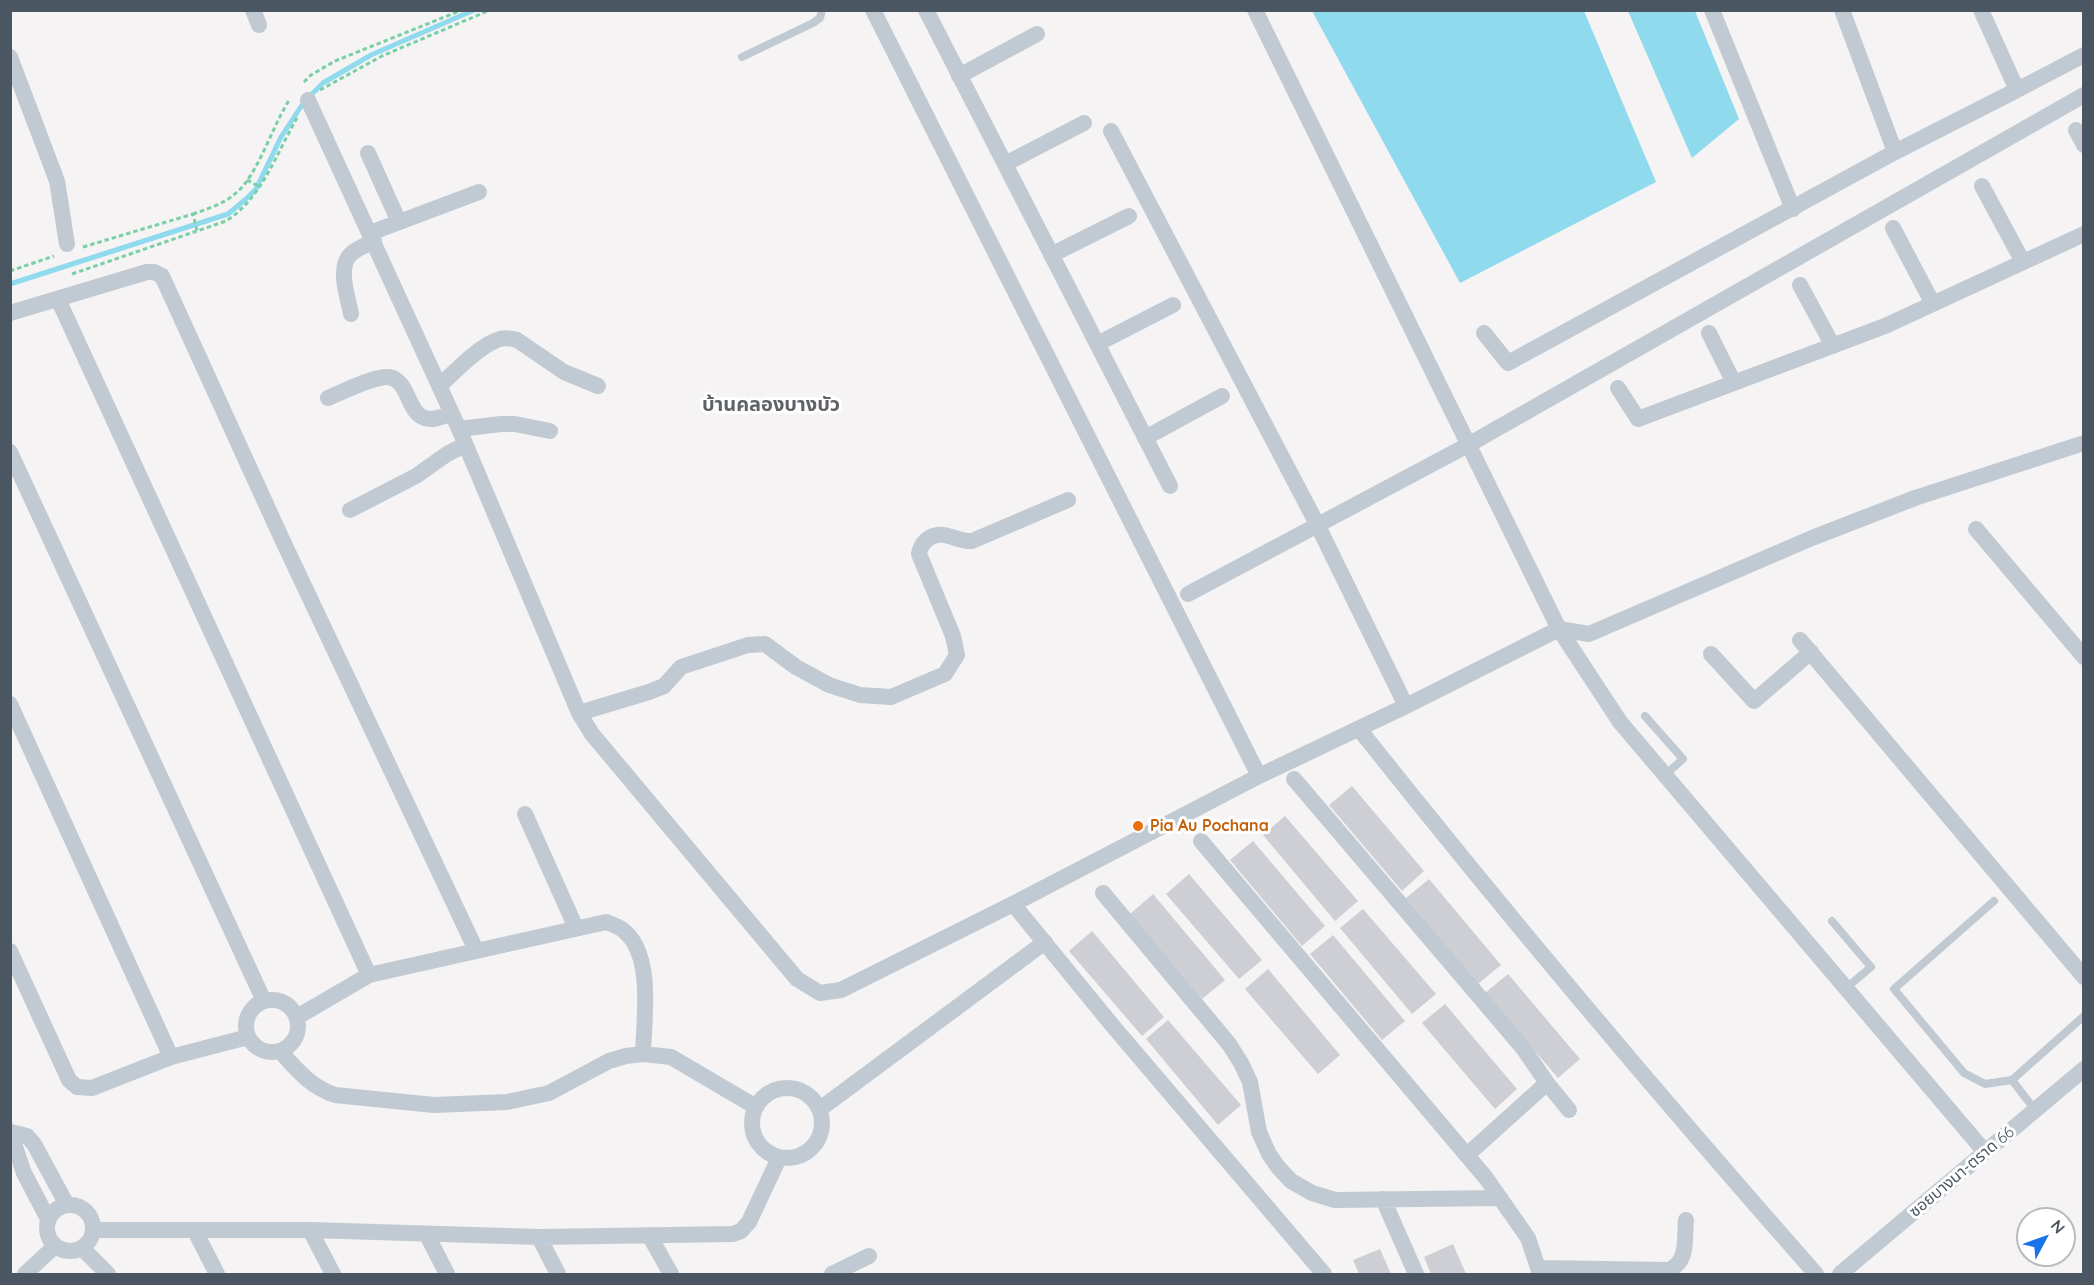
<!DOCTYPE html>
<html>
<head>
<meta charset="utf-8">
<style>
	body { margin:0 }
	#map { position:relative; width:2094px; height:1285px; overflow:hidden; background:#f5f3f3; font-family:Quicksand,sans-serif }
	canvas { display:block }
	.frame { position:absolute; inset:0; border:12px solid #4a5661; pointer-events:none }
	.north { position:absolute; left:2016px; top:1207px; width:60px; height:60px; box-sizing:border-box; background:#fff; border:2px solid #b7bbc0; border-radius:50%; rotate:49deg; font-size:16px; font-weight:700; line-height:24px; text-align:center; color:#4a5661 }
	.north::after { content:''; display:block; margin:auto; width:21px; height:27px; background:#1a73e8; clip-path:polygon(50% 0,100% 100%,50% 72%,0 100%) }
</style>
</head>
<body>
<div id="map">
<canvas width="2094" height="1285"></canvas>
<div class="frame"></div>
<div class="north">N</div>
</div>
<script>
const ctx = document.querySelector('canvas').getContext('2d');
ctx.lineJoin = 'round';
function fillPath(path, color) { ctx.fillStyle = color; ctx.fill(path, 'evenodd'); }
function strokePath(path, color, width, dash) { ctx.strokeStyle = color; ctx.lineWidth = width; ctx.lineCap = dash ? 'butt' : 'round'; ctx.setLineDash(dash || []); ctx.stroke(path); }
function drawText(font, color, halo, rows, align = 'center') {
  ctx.font = font + ' Quicksand,"Noto Sans Thai",sans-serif'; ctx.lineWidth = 6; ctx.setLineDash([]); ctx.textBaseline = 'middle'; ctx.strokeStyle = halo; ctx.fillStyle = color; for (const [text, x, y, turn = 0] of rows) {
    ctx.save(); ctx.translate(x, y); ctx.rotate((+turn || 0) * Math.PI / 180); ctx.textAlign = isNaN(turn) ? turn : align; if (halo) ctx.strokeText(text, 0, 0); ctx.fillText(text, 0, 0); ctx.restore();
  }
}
fillPath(new Path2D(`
	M1312 11H1584L1656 182 1460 283Z
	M1628 11H1695L1739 119 1692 158Z`), '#90daee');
strokePath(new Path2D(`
	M10 284 228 214 246 199 256 189 281 137 304 102 323 83 371 55 474 10`), '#90daee', 5);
fillPath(new Path2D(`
	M1352 786 1424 871 1402 891 1329 805Z
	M1285 816 1358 901 1335 921 1263 835Z
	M1253 841 1325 926 1302 946 1230 860Z
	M1189 874 1262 960 1239 979 1166 894Z
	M1429 879 1501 965 1478 984 1406 898Z
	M1153 894 1225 980 1202 999 1130 914Z
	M1363 909 1436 994 1412 1014 1340 928Z
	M1092 931 1164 1017 1142 1036 1069 951Z
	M1333 935 1405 1021 1382 1040 1310 954Z
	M1268 969 1340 1055 1318 1074 1245 989Z
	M1508 974 1580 1059 1558 1078 1485 993Z
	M1445 1004 1517 1089 1495 1109 1422 1023Z
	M1168 1020 1241 1105 1218 1125 1146 1039Z
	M1453 1244 1466 1274H1431L1424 1257Z
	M1380 1249 1391 1274H1359L1353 1260Z`), '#cdcfd5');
strokePath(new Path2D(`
	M304 82 311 75 335 61 462 10
	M320 90 382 56 490 10
	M247 180 260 187
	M193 214C207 209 224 204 236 193 258 175 273 124 290 99
	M83 247 193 214 197 231
	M10 271 54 256
	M72 274 226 221C262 198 276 154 297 118`), '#7ad0a6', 3, [4.5, 3]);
strokePath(new Path2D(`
	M742 57 813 23 820 18 822 10
	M1645 716 1683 759 1665 775
	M1994 901 1894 989 1964 1073 1985 1084 2012 1080 2035 1110
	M1832 921 1871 967 1846 988
	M2012 1080 2084 1016`), '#c1cad2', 8);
strokePath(new Path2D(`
	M253 10 259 25
	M873 10C1000 266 1132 520 1259 776
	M926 10 1170 486
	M1255 10 1559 629 1620 722 1985 1152
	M1712 10 1793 209
	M1842 10 1895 152
	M10 57 57 181 67 244
	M959 76 1037 34
	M2017 90 2084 55
	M308 100 459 429 579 713 592 734 797 979 820 993 841 990 1013 904 1259 776 1406 706 1559 629 1589 634 1812 538 1915 498 2084 443
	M2076 130 2084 145
	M1111 131 1317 524 1406 706
	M368 153 399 222
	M1005 164 1084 123
	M1982 186 2023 262
	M1893 228 1933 304
	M370 233 479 192
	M1051 255 1129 216
	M1800 285 1833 346
	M58 299 369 975
	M10 313 147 272H154L162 276 281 537 476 950
	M351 314C348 297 336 266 352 253 358 248 367 245 374 241
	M1484 333 1508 363 1895 152 2017 90 1981 10
	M1709 333 1734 383
	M1097 344 1173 305
	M439 386C455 372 478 347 497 340 504 337 510 338 517 340L564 372 598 386
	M1618 388 1638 419 1885 326 2084 234
	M328 398C343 392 373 376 389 377 409 380 407 413 425 418 433 421 444 416 452 414
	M459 429 501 424H515L550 431
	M1145 438 1222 396
	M10 452 264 1001
	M350 510 416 476 447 454 465 445
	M1976 529 2084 657
	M1188 594 1468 445 2084 95
	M1800 640 2084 977
	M1711 654 1754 701 1811 652
	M10 704 171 1057
	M579 713 649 692 664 686 681 667 748 645 765 644 796 667 829 685 860 695 891 697 945 674 957 655 953 636 919 554C920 547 923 542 929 538 945 529 956 542 972 541L1068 500
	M1359 729C1506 914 1659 1096 1816 1274
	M1294 779 1523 1048 1547 1083 1467 1155
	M525 814 576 928
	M1201 841 1486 1178 1528 1238 1540 1274
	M1103 893 1229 1044 1241 1063 1250 1082 1259 1132 1269 1154 1278 1167 1291 1181 1312 1193 1335 1200 1500 1198
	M1013 904 1112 1025 1324 1274
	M10 951 69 1080 77 1087 92 1088 171 1057 248 1037
	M246 1026a26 26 0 1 1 52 0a26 26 0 1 1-52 0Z
	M297 1017 369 975 606 922C611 924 618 926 623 930 654 954 644 1018 643 1054
	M280 1051C297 1070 311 1087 335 1095L434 1105 507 1102 549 1093 609 1061 626 1056 643 1054 671 1057 756 1107
	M1547 1083 1569 1110
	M752 1123a35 35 0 1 1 70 0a35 35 0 1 1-70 0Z
	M820 1109 1045 942
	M10 1132 24 1173 48 1219
	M11 1132 27 1136 34 1144 67 1205
	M1383 1199 1416 1274
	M47 1228a23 23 0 1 1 46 0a23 23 0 1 1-46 0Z
	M93 1230H310L539 1237 733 1234 741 1231 749 1222 779 1158
	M310 1230 333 1274
	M195 1231 217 1274
	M427 1235 447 1274
	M649 1235 671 1274
	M539 1237 558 1274
	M82 1248 108 1274
	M1538 1268 1669 1270C1689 1261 1684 1239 1686 1220
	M25 1274 55 1246
	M832 1274 869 1256
	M1840 1274 2084 1069`), '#c1cad2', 16);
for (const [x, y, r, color] of [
	[1138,826,6,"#e8710a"]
]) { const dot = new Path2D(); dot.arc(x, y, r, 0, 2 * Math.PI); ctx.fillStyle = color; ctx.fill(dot); strokePath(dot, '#fff', 2); }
drawText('bold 16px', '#c56008', '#fff', [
	["Pia Au Pochana",1150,826]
], 'left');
drawText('16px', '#4a5661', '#fff', [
	["ซอยบางนา-ตราด 66",1962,1172,-40]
]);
drawText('bold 20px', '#5f6368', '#fff', [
	["บ้านคลองบางบัว",771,405]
]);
</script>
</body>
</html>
